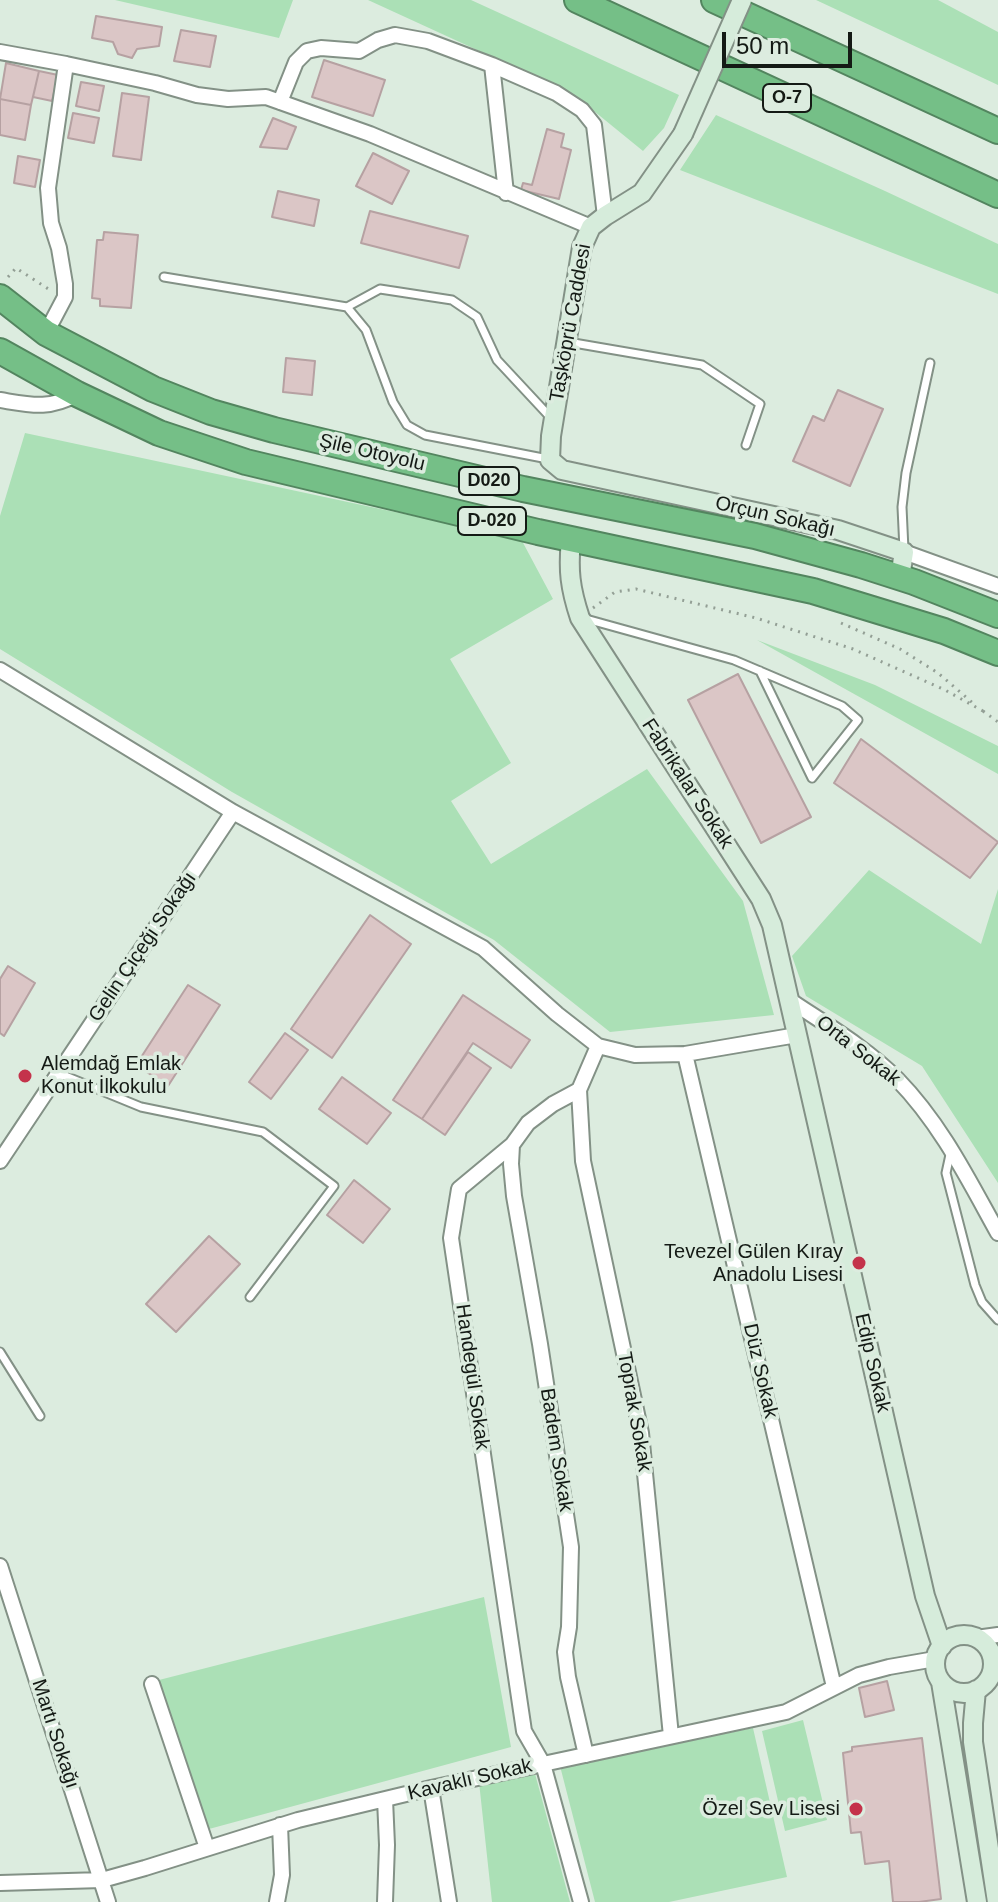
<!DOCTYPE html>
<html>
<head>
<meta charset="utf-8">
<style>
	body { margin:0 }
	#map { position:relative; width:998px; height:1902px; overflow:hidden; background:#dcecdf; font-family:Arial,sans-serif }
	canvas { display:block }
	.scale { position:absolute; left:722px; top:32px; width:130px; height:36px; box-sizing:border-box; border:4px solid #141a15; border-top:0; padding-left:10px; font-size:24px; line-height:28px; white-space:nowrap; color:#141a15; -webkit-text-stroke:6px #dcecdf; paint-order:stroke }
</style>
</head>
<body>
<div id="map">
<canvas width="998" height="1902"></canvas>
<div class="scale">50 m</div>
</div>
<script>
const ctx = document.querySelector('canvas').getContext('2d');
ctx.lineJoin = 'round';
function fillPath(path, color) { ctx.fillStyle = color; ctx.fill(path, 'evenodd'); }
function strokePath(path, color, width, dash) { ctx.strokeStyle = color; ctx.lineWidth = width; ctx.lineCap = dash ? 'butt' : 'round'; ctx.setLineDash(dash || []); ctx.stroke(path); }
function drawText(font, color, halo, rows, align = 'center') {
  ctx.font = font + ' Arial,sans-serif'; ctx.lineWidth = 7; ctx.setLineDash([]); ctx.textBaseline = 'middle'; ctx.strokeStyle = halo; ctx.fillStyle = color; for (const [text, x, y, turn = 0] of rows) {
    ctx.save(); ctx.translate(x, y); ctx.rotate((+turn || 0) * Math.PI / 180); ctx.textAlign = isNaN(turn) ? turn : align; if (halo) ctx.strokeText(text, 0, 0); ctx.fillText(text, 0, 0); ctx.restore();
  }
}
fillPath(new Path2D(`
	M115 0H293L279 38Z
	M368 0H471L679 95 664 128 643 151 573 94Z
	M816 0H938L998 32V85Z
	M716 115 885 191 998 244V294L680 170Z
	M25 433 521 539 553 599 450 659 511 763 451 801 491 864 647 769 743 901 774 1015 610 1032 494 940 232 792 0 649V516Z
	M757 640 875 685 998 746V774Z
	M869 870 981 944 998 889V1183L922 1066 806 996 792 956Z
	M484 1597 511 1747 209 1829 159 1680Z
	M803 1720 827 1820 785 1831 762 1731Z
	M753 1728 787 1877 669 1902H595L560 1766Z
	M534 1770 570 1902H492L479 1782Z`), '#abe0b6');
const building = new Path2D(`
	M96 16 162 27 159 46 137 49 132 58 118 54 113 42 92 38Z
	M181 30 216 36 210 67 174 61Z
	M324 60 385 80 373 116 312 97Z
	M6 63 39 71 31 105 0 99Z
	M39 71 58 75 52 101 33 97Z
	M81 82 104 86 99 111 76 106Z
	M122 93 149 97 141 160 113 156Z
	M0 99 31 105 25 140 0 135Z
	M73 113 99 118 94 143 68 138Z
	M273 118 296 127 287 149 260 147Z
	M547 129 564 134 561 147 571 150 559 199 521 190 523 183 532 185Z
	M373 153 409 171 392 204 356 186Z
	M18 156 40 160 35 187 14 183Z
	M278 191 319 200 314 226 272 217Z
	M370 211 468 236 459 268 361 243Z
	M104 232 138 235 131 308 100 306V299L92 298 97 240H103Z
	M286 358 315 361 312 395 283 392Z
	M838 390 883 409 850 486 793 461 813 416 824 421Z
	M738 674 811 817 761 843 688 700Z
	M861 739 998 842 970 878 834 783Z
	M370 915 411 944 332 1058 291 1029Z
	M8 966 35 983 4 1036 0 1033V979Z
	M188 985 220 1005 168 1086 136 1065Z
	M463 995 530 1040 511 1068 473 1043 422 1119 393 1100Z
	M285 1033 308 1050 271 1099 249 1082Z
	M468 1052 491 1068 445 1135 422 1119Z
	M342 1077 391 1113 367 1144 319 1109Z
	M354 1180 390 1209 363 1243 327 1215Z
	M209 1236 240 1264 176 1332 146 1304Z
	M887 1681 894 1710 865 1717 859 1688Z
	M922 1738 941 1899 919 1902H893L889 1861 865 1864 861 1832 851 1833 843 1753 852 1751V1747Z`);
fillPath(building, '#dbc6c6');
strokePath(building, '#b6a1a2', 2);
const lane = new Path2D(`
	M164 277 347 307 366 330 393 402 407 425 425 435 548 459
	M347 307 380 289 452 300 477 317 497 360 552 419
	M568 342 702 365 760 404 746 445
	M904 550 902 507 906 473 930 363
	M586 619 734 660 842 706 858 720 812 778 760 671
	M58 1073 141 1107 263 1132 334 1186 250 1297
	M951 1150 946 1173 975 1285 982 1302 998 1320
	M0 1352 40 1416`);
const street = new Path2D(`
	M0 52 66 64
	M492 65 506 193
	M280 102 296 62 307 51 321 48 359 51 378 40 395 35 428 41 492 65 556 93 582 110 594 125 605 216
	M46 333 65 297V284L59 248 51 223 48 188 66 64 155 83 197 95 228 99 266 97 370 134 591 227
	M0 400C31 405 49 410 77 394
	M904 552 998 586
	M0 670 233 812 483 948 557 1014 598 1046 635 1055 685 1054 797 1035
	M788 999C825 1024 865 1047 897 1079 941 1124 968 1179 998 1233
	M685 1054 834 1687
	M579 1090 583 1161 641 1433 671 1736
	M512 1145 511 1164 514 1196 540 1344 571 1547 569 1627 565 1652 568 1677 586 1755
	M0 1161 233 812
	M0 1566 108 1902
	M976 1638 998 1635
	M993 1669 998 1662
	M152 1684 207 1848
	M431 1788 449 1902
	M385 1799 387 1845 385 1902
	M0 1883 102 1880 145 1868 298 1820 431 1788 786 1712 859 1675 889 1667 935 1659
	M277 1902 282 1875 280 1825
	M581 1902 543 1764 524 1731 451 1238 459 1189 512 1145 528 1123 553 1104 579 1090 598 1046`);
const secondary = new Path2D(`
	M683 134 642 193 605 216 591 227 582 247 551 436 550 460 562 470 838 530 904 552 900 577
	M571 539C568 570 570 588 580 618L761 899 772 925 925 1596 942 1646
	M935 1664a29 29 0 1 1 58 0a29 29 0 1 1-58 0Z
	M941 1682 977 1902
	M976 1690 973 1723V1742L997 1902`);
const highway = new Path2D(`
	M577 0 998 195
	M714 0 998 131
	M0 297 46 333 153 389 211 412 274 430 523 489 755 536 861 565 914 582 998 615
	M0 351 77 394 159 433 246 462 538 532 813 591 944 631 998 653`);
strokePath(lane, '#839186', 11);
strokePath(street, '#839186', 18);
strokePath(secondary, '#839186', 22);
strokePath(highway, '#53855f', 28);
strokePath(new Path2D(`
	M8 277 16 268 50 290
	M593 608 615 592 636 589 756 618 853 649 945 690 983 711
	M841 623 900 649 938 673 974 704
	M983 711 998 722`), '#939f95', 3, [2, 6]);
strokePath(lane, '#fff', 7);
strokePath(street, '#fff', 14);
strokePath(secondary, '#d6ecdb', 18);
strokePath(highway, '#75bf87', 24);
const secondaryBridge = new Path2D(`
	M683 134 742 0`);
strokePath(secondaryBridge, '#839186', 22, []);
strokePath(secondaryBridge, '#d6ecdb', 18);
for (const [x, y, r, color] of [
	[25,1076,8,"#c4334b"],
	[859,1263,8,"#c4334b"],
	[856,1809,8,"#c4334b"]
]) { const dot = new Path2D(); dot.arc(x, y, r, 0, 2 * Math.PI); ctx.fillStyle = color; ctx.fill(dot); strokePath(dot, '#dcecdf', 3); }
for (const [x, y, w] of [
	[787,98,48],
	[489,481,60],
	[492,521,68]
]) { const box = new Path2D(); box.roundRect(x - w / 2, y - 14, w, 28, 6); ctx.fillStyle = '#dcecdf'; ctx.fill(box); strokePath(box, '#141a15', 2); }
drawText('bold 18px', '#141a15', null, [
	["O-7",787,98],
	["D020",489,481],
	["D-020",492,521]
]);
drawText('20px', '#141a15', '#dcecdf', [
	["Taşköprü Caddesi",571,323,-80],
	["Şile Otoyolu",372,453,13],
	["Orçun Sokağı",775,517,13],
	["Fabrikalar Sokak",687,784,57],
	["Gelin Çiçeği Sokağı",143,947,-56],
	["Orta Sokak",858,1051,38],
	["Edip Sokak",872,1363,77],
	["Düz Sokak",760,1371,77],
	["Handegül Sokak",472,1377,82],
	["Toprak Sokak",634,1412,80],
	["Badem Sokak",556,1450,81],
	["Martı Sokağı",55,1734,72],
	["Kavaklı Sokak",470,1780,-13]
]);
drawText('20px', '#141a15', '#dcecdf', [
	["Alemdağ Emlak",41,1064,"left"],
	["Konut İlkokulu",41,1087,"left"],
	["Tevezel Gülen Kıray",843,1252],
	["Anadolu Lisesi",843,1275],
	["Özel Sev Lisesi",840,1809]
], 'right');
</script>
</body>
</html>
